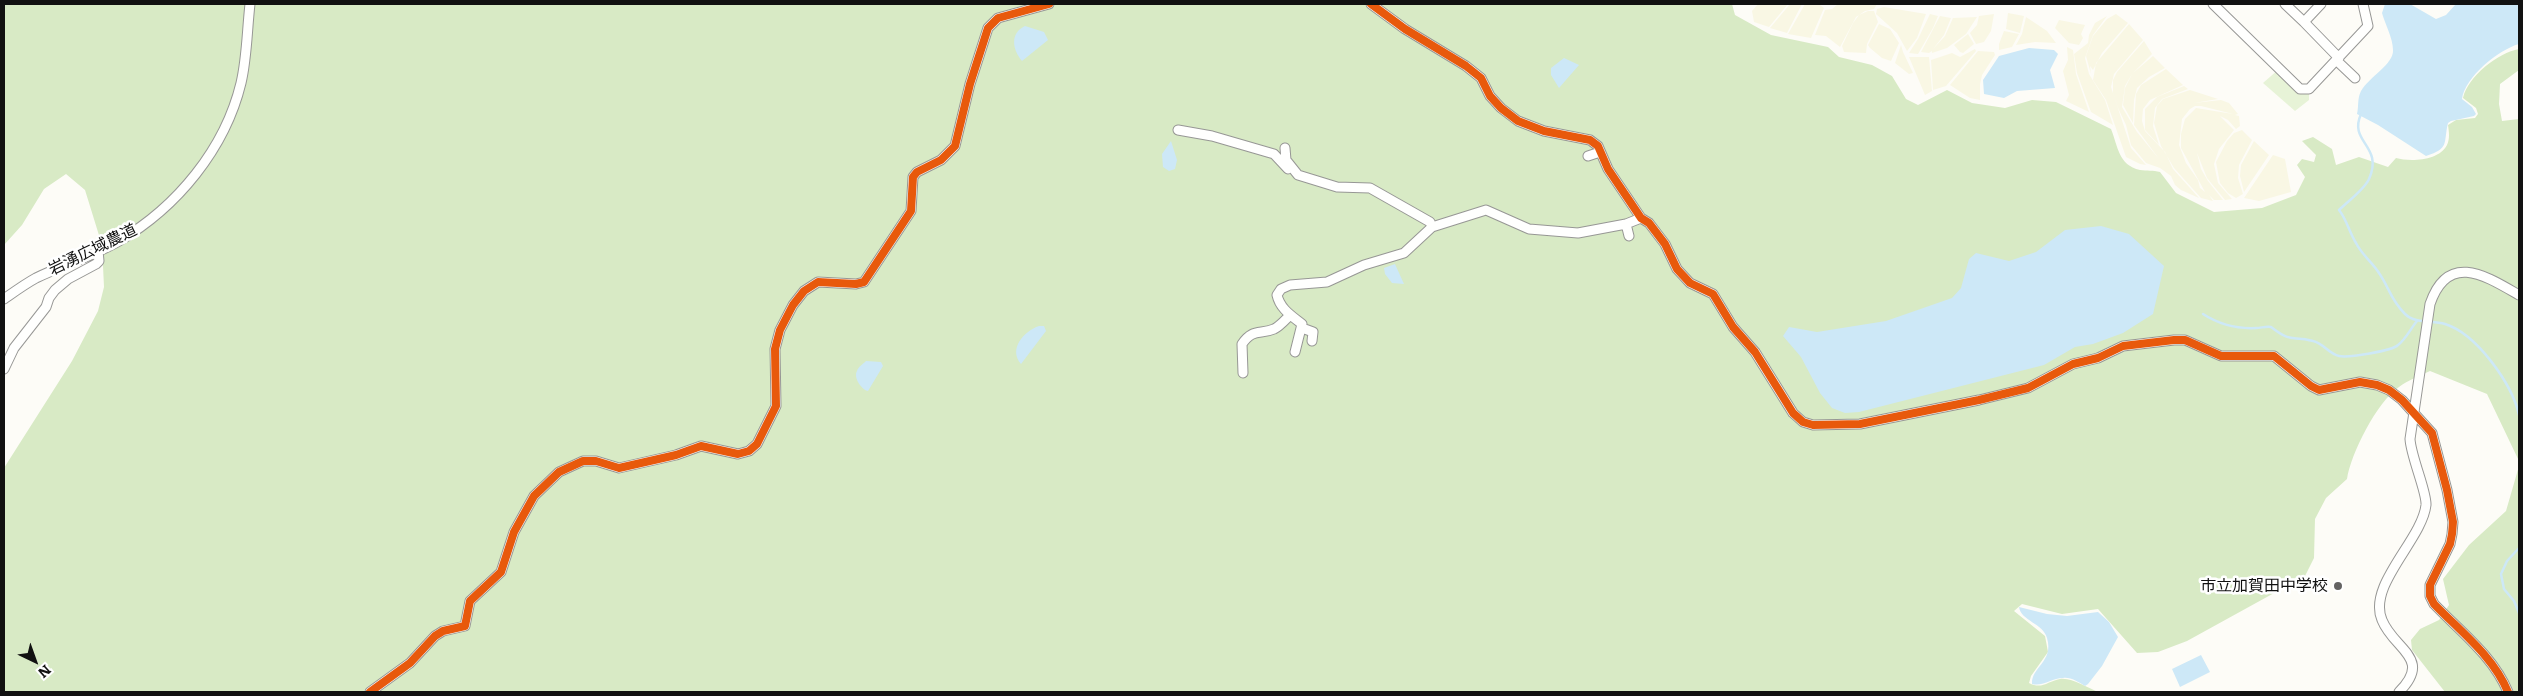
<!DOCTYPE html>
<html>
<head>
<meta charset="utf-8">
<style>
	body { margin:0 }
	#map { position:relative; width:2523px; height:696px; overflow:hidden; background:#fdfcf7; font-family:Literata,serif }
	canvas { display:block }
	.frame { position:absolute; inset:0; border:5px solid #111; pointer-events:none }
	.north { position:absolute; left:10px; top:636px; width:50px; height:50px; -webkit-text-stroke:4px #fff; paint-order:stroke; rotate:138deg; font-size:14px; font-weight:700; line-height:20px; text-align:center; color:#111 }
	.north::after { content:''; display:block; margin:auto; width:18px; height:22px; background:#111; clip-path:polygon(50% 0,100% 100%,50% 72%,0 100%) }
</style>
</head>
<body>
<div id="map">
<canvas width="2523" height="696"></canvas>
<div class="frame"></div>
<div class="north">N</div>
</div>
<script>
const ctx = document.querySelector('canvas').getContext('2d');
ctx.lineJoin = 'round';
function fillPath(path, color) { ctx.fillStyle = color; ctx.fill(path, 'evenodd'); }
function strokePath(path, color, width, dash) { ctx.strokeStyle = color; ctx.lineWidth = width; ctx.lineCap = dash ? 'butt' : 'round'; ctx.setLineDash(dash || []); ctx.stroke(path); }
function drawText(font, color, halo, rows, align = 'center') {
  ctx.font = font + ' Literata,"Noto Sans JP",serif'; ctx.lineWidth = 5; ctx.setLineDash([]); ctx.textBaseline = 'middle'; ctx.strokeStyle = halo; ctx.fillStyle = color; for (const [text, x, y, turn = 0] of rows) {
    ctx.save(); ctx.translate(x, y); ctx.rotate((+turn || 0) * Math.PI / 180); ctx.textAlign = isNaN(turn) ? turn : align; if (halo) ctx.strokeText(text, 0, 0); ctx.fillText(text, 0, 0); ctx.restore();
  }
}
fillPath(new Path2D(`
	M1758 4H1788L1769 27 1754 22 1752 11Z
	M1790 4H1802L1787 33 1770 28Z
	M1805 4 1820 5 1824 8 1811 38 1788 34Z
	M1838 4H1877L1874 9 1865 11 1856 17 1840 47 1826 36 1815 35 1825 10 1832 9Z
	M1884 7 1926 14 1917 38 1907 51 1897 33 1876 14 1877 9Z
	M1868 11H1874L1878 22 1867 44 1866 53 1844 52 1842 46 1853 23 1859 15Z
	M2008 13 2024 16 2020 33 2006 29Z
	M1930 14 1938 16 1933 28 1918 54 1909 53 1918 39Z
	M1994 14 1991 31 1984 42 1976 44 1970 33 1977 25 1979 16Z
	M2116 14 2128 23 2102 53 2093 70 2090 66 2091 74 2086 56 2093 36 2107 19Z
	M1940 16 1951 18 1944 35 1933 49 1945 36 1953 18 1977 17 1966 34 1947 48 1932 53V51L1929 53 1921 52Z
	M2107 16 2093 35 2085 58 2089 74 2105 100 2113 125 2091 112 2077 73 2074 54 2088 43 2089 35 2095 23Z
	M2026 17 2047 31 2056 43 2035 42 2016 45 2022 34Z
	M2059 20 2085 25 2081 34 2083 38 2079 45 2069 43 2055 28Z
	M1879 24 1890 29 1899 43 1891 61 1882 58 1870 48 1868 45Z
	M2129 24 2143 40 2114 74 2111 87 2131 148 2146 165 2140 164 2126 157 2106 100 2093 80 2096 63Z
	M2004 31 2019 34 2012 47 1999 50V44Z
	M1968 34 1974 44 1963 53 1960 52 1954 45Z
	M2144 41 2152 54 2133 73 2153 56 2165 68 2149 77 2137 88 2134 100 2133 123 2123 105 2125 88 2132 74 2125 86 2122 107 2137 132 2159 159 2134 125 2136 94 2141 85 2166 69 2183 85 2150 100 2143 109 2142 121 2145 131 2165 152 2173 169 2199 198 2181 190 2175 185 2171 176 2160 168 2146 163 2131 145 2126 125 2118 108 2113 93V80L2117 72Z
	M1901 45 1903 52 1913 73 1909 74 1895 63Z
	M2067 47 2073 50 2076 74 2089 112 2066 101 2069 95 2063 71 2068 60Z
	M1975 49 1976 51 1946 86 1933 90 1931 60 1952 53 1960 57Z
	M1978 51 1994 52 1995 55 1982 75 1980 84V100L1970 98 1950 85Z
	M1909 57H1929L1932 91 1925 95Z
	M2184 86 2188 89 2162 99 2155 108 2153 126 2159 145 2145 130V109L2157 97Z
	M2190 90 2218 99 2194 103 2221 100 2229 103 2238 114 2235 115 2239 116 2240 126 2236 129 2228 120 2220 116 2234 130 2219 149 2214 164 2218 183 2232 199 2225 200 2207 178 2197 153 2201 169 2208 181 2223 200H2214L2209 195 2213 201 2201 198 2174 168 2161 146 2154 123 2157 106 2163 99ZM2195 106H2201L2233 114 2196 108 2185 119 2181 134V148L2205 192 2199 187 2200 188 2198 180 2186 163 2179 145 2182 119 2190 109Z
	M2242 130 2252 140 2239 165 2238 178 2243 194 2236 198 2228 193 2220 183 2216 162 2227 141 2234 133Z
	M2254 141 2269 155 2244 192 2240 176 2241 165Z
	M2273 155 2285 159 2291 192 2259 201 2244 198Z`), '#f9f7e4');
fillPath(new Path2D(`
	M2279 69 2309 91V100L2295 111 2263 83Z`), '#e7f3d7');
fillPath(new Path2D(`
	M4 4H1732L1735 15 1771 35 1828 47 1839 57 1872 65 1892 76 1906 99 1918 105 1947 90 1972 103 2005 108 2032 100 2056 102 2111 129C2118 146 2118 165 2140 170 2147 171 2153 170 2160 172L2176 193 2214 212 2262 208 2296 195 2305 177 2297 165 2302 159 2314 162 2316 155 2302 141 2313 137 2332 149 2336 165 2359 157 2388 167 2396 158C2410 162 2439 161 2447 145 2450 139 2449 132 2448 125L2456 120 2475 118 2478 114 2476 108 2463 98C2468 76 2498 53 2519 49V70L2500 84 2499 104 2502 121 2519 119V461L2487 394 2430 371C2420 376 2408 380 2399 387 2377 402 2351 453 2347 479L2326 498 2315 519 2314 558 2305 576 2187 641 2158 652 2137 653 2098 609 2062 614 2022 604 2014 611 2045 636 2048 652 2031 676 2029 683C2042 690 2048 681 2060 679 2071 677 2088 688 2098 692H4V468L72 361 98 311 104 287 102 245 85 190 66 174 44 189 22 225 4 245Z
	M2519 466V692H2445L2412 650 2411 640 2420 629 2439 620 2449 605 2443 579 2469 545 2506 511Z`), '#d8eac5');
fillPath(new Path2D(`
	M2385 4H2410L2436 19 2446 15 2456 4H2519V44C2498 50 2465 77 2462 99L2472 107 2476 114 2474 116 2451 121 2448 123C2443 144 2450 148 2426 156L2378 125 2357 114C2359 106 2357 99 2361 91 2369 77 2394 64 2393 50 2393 38 2385 24 2382 13Z
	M1025 26 1044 32 1048 40 1022 61C1012 49 1010 33 1025 26Z
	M2029 48 2054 50 2058 54 2050 70 2055 88 2017 91 2004 98 1984 94 1983 80 1999 56Z
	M1564 58 1579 65 1559 88 1551 75V68Z
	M1171 141 1177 160 1175 169 1169 171 1163 167 1162 154Z
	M2101 226 2129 234 2164 266 2153 314 2123 333 2093 344 2075 347 2044 365 1859 412 1845 413 1832 408 1820 393 1801 357 1783 336 1789 327 1817 332 1886 321 1952 298 1961 288 1969 259 1976 253 2009 261 2036 252 2065 230Z
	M1395 264 1404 284 1392 283 1385 274 1384 268Z
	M1039 326H1044L1046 331 1021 364C1008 349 1024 331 1039 326Z
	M866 361 881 362 883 366 868 391C862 390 853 378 857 371 858 367 863 364 866 361Z
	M2019 607 2047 614 2067 616 2098 612 2109 622 2118 637 2102 666 2088 684 2085 686C2078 682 2071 677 2063 678 2052 678 2043 687 2032 684 2031 667 2054 662 2047 638 2043 623 2021 621 2019 607Z
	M2201 655 2210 672 2180 687 2172 669Z`), '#cde8f7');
strokePath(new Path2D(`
	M2361 114C2348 143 2384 145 2369 179 2364 190 2348 201 2339 210 2347 220 2349 232 2356 243 2362 255 2372 262 2379 273 2390 289 2390 299 2405 314 2415 324 2432 320 2445 324 2477 334 2512 384 2519 415
	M2203 314C2220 325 2236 329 2256 328 2261 328 2266 326 2271 327 2293 344 2291 335 2313 341 2323 343 2329 354 2339 356 2348 358 2392 351 2398 345 2406 339 2411 328 2417 321
	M2519 548 2507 561 2501 574 2504 589 2514 601 2519 613`), '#cde8f7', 2.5);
const minor = new Path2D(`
	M1371 4 1405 29 1466 66 1481 78 1490 96 1501 108 1518 121 1544 131 1590 140 1598 146 1608 169 1641 218 1649 223 1665 244 1677 269 1690 283 1713 294 1733 327 1755 352 1793 413 1803 422 1813 425 1860 424 1979 400 2028 388 2073 364 2098 358 2123 346 2174 340H2185L2221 356H2274L2311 386 2319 390 2360 382 2377 385 2389 390 2402 400 2432 433 2447 490 2453 522 2452 534 2450 544 2430 585V596L2434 604C2461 632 2493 656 2508 692
	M2213 4 2300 89H2309L2368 26 2363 4
	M2285 4 2304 22
	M2321 4 2304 22 2339 58
	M2336 60 2355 78
	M1178 130 1212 136 1274 154 1288 169
	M1285 148 1286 160 1298 175 1337 187 1370 188 1430 222 1432 227
	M1588 156 1600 152
	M1626 224 1629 236
	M4 299C14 292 25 284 36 278 63 265 93 256 119 241 177 207 225 149 241 83 247 58 247 30 250 4
	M1302 328 1313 332 1312 341
	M1295 352 1302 324C1292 316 1280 309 1277 295L1281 289 1290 285 1327 282 1364 265 1404 253 1432 227 1486 210 1529 229 1578 233 1626 224 1641 218
	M4 369 14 348 46 307 49 298 55 290 68 279 96 264 99 261 98 251
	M1243 373 1242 344C1253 328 1260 335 1274 329 1280 326 1285 320 1290 315
	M370 692 410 663 435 636 443 631 465 626 470 601 501 572 514 532 534 496 559 472 583 461H596L619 468 676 455 701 446 738 454 749 451 757 444 776 406 775 349 780 330 793 305 804 291 818 282 856 284 864 282 911 211 913 177 917 172 941 160 955 146 970 84 988 28 998 18 1049 4
	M2399 692C2433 658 2394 650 2382 620 2367 585 2422 540 2426 505 2427 492 2411 457 2410 439L2430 304C2448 251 2486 276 2519 295`);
strokePath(minor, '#979795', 11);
strokePath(minor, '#fffffe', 9);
strokePath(new Path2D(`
	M1371 4 1405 29 1466 66 1481 78 1490 96 1501 108 1518 121 1544 131 1590 140 1598 146 1608 169 1641 218 1649 223 1665 244 1677 269 1690 283 1713 294 1733 327 1755 352 1793 413 1803 422 1813 425 1860 424 1979 400 2028 388 2073 364 2098 358 2123 346 2174 340H2185L2221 356H2274L2311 386 2319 390 2360 382 2377 385 2389 390 2402 400 2432 433 2447 490 2453 522 2452 534 2450 544 2430 585V596L2434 604C2461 632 2493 656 2508 692
	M370 692 410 663 435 636 443 631 465 626 470 601 501 572 514 532 534 496 559 472 583 461H596L619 468 676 455 701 446 738 454 749 451 757 444 776 406 775 349 780 330 793 305 804 291 818 282 856 284 864 282 911 211 913 177 917 172 941 160 955 146 970 84 988 28 998 18 1049 4`), '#e8590c', 8);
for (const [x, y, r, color] of [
	[2338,586,5,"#646362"]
]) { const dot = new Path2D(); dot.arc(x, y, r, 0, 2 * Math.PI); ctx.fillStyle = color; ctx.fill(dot); strokePath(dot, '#fff', 2); }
drawText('16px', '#111', '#fff', [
	["岩湧広域農道",93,250,-26]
]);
drawText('16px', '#111', '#fff', [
	["市立加賀田中学校",2328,586]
], 'right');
</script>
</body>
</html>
